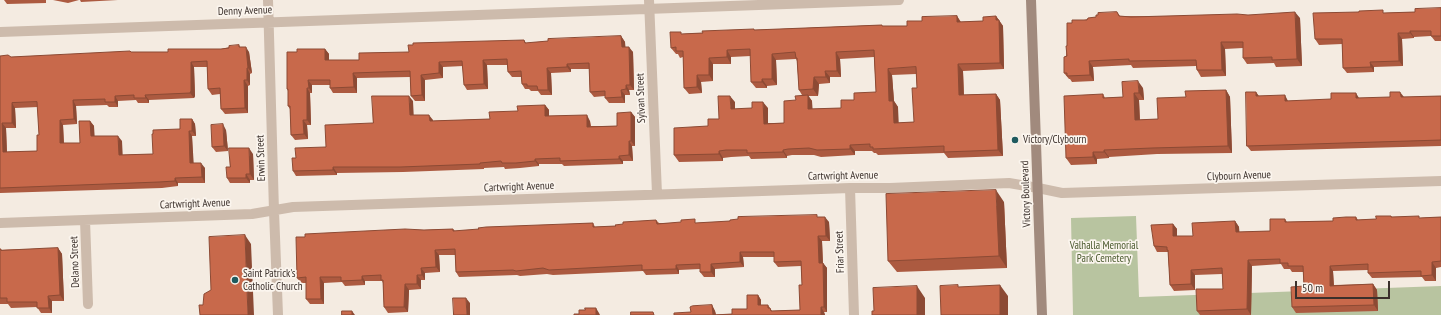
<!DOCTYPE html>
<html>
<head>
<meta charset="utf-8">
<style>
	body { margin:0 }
	#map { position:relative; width:1441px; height:315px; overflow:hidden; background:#f4ebe1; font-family:"PT Sans Narrow",sans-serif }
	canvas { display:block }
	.scale { position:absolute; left:1295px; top:281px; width:95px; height:18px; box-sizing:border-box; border:2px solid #3b302b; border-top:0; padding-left:5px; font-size:12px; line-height:14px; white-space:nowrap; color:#3b302b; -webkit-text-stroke:3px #fbf5ee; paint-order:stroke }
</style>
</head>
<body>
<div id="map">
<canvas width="1441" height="315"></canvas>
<div class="scale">50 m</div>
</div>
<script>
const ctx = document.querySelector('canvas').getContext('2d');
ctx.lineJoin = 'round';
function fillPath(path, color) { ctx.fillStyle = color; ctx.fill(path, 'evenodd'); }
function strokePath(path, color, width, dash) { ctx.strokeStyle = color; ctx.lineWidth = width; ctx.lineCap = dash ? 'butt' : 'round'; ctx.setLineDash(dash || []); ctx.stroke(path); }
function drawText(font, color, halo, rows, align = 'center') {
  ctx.font = font + ' "PT Sans Narrow",sans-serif'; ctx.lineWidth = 3.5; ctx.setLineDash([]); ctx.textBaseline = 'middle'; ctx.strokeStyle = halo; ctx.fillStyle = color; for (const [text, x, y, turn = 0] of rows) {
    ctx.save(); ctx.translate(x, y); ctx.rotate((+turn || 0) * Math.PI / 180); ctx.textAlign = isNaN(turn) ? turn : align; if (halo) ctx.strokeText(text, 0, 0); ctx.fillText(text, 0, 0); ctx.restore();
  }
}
fillPath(new Path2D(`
	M1136 216 1139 297 1441 286V315H1073L1071 218Z`), '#b8c4a0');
strokePath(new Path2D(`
	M268 0 274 211 278 315
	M649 0 657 194
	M0 32 899 0
	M850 188 854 315
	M85 220 88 304
	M0 223 252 214 293 207 850 188H890L1009 183 1038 188`), '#cdbbac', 10);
strokePath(new Path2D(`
	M1038 188 1062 193 1441 181`), '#cdbbac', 10);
strokePath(new Path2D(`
	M1031 0 1042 315`), '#a18a7d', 10);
fillPath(new Path2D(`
	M4 0H46V3L7 4Z
	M53 0H79L68 3Z
	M80 0H118L81 2Z
	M1441 8V41H1435L1431 36 1414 37V38L1402 39 1403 66 1374 67V72L1347 73 1343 68 1342 44 1319 45 1315 39 1385 13 1415 12Z
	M1117 12 1120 16 1300 18 1302 66 1276 67 1274 63 1247 64 1243 58V48L1225 49 1226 76 1201 77 1197 70 1196 66 1133 68 1131 65 1093 67 1094 81 1072 82 1070 79H1069L1064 73 1067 46 1072 23 1096 17Z
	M957 16 961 22 983 21 996 16 1003 26 1004 69 963 71 964 95 996 94 1000 100 1003 156 948 158 944 153 878 155 876 153H874L872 151H855V155L821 157 814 155H792L787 156V158L751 159 749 156 731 157 723 158V161L679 162 674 155 708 126 719 119 735 102V109L768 108V123H784L796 100 802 95 799 90 797 61 796 59 776 60 777 85 767 86V88H756L751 82V56L731 57V64H713V81L701 82 702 93 689 94 684 88 683 57 680 58 678 54H676L671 48 682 34 754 30 882 25V26H907L922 21ZM874 57 876 92 854 100 841 108 812 109V101L808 96H818L819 84 830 83V77H841L840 59ZM916 74 917 88 914 122 898 123V107L894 101 892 75Z
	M621 36 625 42V47L633 52 634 90H629L630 95H625V103H609L605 98V96L594 97 590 92 589 69H571V72L551 73 552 95H541L538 91H531L529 89H525L522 84 521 77H512L508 72 507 65H487L488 89 467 90 464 85 463 66 443 67V78L425 80V101H415L411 96 410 77 357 78V93H333L330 88V85H312V93H310L311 125H307L308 139 295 140 291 135 290 109 288 106V91L287 89 297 52 325 49 329 54V60H359L409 52 524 40 526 43Z
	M239 45 240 47 249 52 252 73 250 74V85L248 86V113L225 114 221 109 220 94 212 95 208 89 207 67H194L195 96 194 98 149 100V103H138L136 100 118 101V107H109L107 105 76 106 77 124 63 125 64 143H80L90 121 94 126V136L122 141V155L153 154 192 119 195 124 196 136H192L193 163 205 168V183H178V186L162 188 0 193V56L11 57 168 52 221 49ZM38 107 39 135 37 151 7 152 6 128H16L15 108Z
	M1143 88 1144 100H1139L1140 120 1158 119 1186 97 1226 90 1230 97 1232 153 1157 154 1109 157V158L1097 159V164L1071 165 1066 158 1103 94 1105 98 1123 97Z
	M1256 92 1259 96 1288 101 1441 96V146L1251 151 1247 146Z
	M413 101V115L433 120V121L490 119 518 111 545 105 549 110V116L590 121 591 126H617L631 112 635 117V146H632L633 161H623V164L564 166 562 164H539V166L520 168 505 169 504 167 484 168V169L403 172 337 173V175L296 176 293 171 296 158 326 147 373 123Z
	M226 130 228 151 216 152 212 147Z
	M253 154 254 180H250V183H230L227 178 230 167Z
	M1004 202 1007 268 897 272 888 261Z
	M1391 216 1392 217 1420 218 1441 217V267L1436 268V281H1425L1422 277 1372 278 1368 273V270L1333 271 1334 285 1373 284 1377 290 1378 311 1296 313 1292 307 1304 286 1303 272H1292L1290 269H1284L1281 264 1252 266 1251 315H1200L1197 311 1223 289 1222 274 1195 275V290L1174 291 1170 285 1168 252H1157L1154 246 1173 224 1177 229V236H1193L1235 221 1239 227V232L1270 231 1285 219 1287 222 1333 221 1356 217 1358 220 1376 219Z
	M818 217 829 222 830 241H822L823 263 827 268V312H824L825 315H674L691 312 712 305 715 311 716 315 732 314 747 309 758 295 761 300V305H768L772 311 800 310 802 285 801 266 778 267 774 262V257H743L744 267 715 269V277H704L700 272V269L679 270V274L646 275 643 271 553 275 547 274 520 276 517 275 459 277 456 272 455 255H439L440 272 425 273V280H421V289L409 290 408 312 388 313 384 307 383 283 382 281H365V285L345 286 342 282 324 283V304H310L306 299V283H301L297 278 424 230 453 229 455 231 593 223 595 227 616 226 656 220 659 223H697Z
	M58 248 62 254 64 301H52V313H41L37 307 11 308 8 304H0V249L1 250Z`), '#ac5a40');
fillPath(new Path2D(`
	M1295 12 1300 18 1302 66 1297 59Z
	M957 16 961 23 957 22Z
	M996 16 1003 26 1004 69 1000 63Z
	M1410 31 1414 37V38L1410 33Z
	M1398 33 1402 39 1403 66 1399 61Z
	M621 36 625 42 626 52 622 47Z
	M1221 42 1225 49 1226 76 1222 70Z
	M246 47 249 52 252 73 248 68Z
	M629 47 633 52 634 90 630 85Z
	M325 49 329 54V66L325 60Z
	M727 50 731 57V64L727 57Z
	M836 52 840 59 841 77 837 71Z
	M772 54 776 60 777 85 772 79Z
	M709 58 713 64V81L709 75Z
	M483 60 487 65 488 89 484 84Z
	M1089 61 1093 67 1094 81 1090 75Z
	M191 62 194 67 195 96 194 98 190 93Z
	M439 62 443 67V78L439 73Z
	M1370 62 1374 67V72L1371 67Z
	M567 64 571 69V72L567 67Z
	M958 64 963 71 964 101 959 95Z
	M247 68 250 74V85L247 80Z
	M547 68 551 73 552 95 548 90Z
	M888 69 892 75 894 101 898 107 899 129 894 123 889 101Z
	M825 71 830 77V83L826 77Z
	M353 73 357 78V93L354 87Z
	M421 75 425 80V101L422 95Z
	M697 75 701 82 702 93 697 87Z
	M814 77 819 84 818 96 813 89Z
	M762 79 767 86V88L762 82Z
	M244 80 248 86V113L245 108Z
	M308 80 312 85V93L309 88Z
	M1138 81 1143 88 1144 100 1139 93Z
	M626 85 629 90 630 95 626 89Z
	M307 88 310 93 311 125 307 120Z
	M621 90 625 95V103L622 97Z
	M1226 90 1230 97 1232 153 1228 146Z
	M1256 92 1259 97 1256 96Z
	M1400 92 1404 97H1401Z
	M1134 93 1139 100 1140 127 1135 120Z
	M1356 93 1359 98H1356Z
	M996 94 1000 100 1003 156 998 150Z
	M145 95 149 100V103L146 98Z
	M808 95 812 101 813 115 808 109Z
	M1285 95 1288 101H1285Z
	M115 96 118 101V107L115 102Z
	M409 96 413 101 414 121 410 115Z
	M730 96 735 102V115L731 109Z
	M73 100 76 106 77 124 74 119Z
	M763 102 768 108V130L764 124Z
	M12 103 15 108 16 128 12 123Z
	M545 105 549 110V122L545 116Z
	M631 112 635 117V146L631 141Z
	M429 115 433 120V126L430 121Z
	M587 115 590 121 591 132 587 127Z
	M192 119 195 124 196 136 192 131Z
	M60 120 63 125 64 148 60 143Z
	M303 120 307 125 308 139 304 134Z
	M90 121 94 126 95 142 91 136Z
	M2 123 6 128 7 157 3 152Z
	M223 124 226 130 228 151 224 146Z
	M189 131 192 136 194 168 190 163Z
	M118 136 122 141 123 161 119 155Z
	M629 141 632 146 633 161 629 155Z
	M850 145 855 151V155L850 149Z
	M249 148 253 154 254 180 250 174Z
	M783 150 787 156V158L783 152Z
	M1104 150 1109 157V158L1104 152Z
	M719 151 723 158V161L719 154Z
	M1093 152 1097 159V164L1093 157Z
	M619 156 623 161V164L619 159Z
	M535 159 539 164V166L535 161Z
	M201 163 205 168V183L202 177Z
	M333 167 337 173V175L333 170Z
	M246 174 250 180V183L246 178Z
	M175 178 178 183V186L175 181Z
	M996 190 1004 202 1007 268 999 256Z
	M825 217 829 222 830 241 826 236Z
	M1235 221 1239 227 1240 238 1236 232Z
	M1173 224 1177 229V241L1173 236Z
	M245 235 251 244 254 315H248Z
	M818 236 822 241 823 268 819 263Z
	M58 248 62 254 64 301 60 295Z
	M435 250 439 255 440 272 436 267Z
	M740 252 743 257 744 267 740 262Z
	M1248 260 1252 266 1251 315 1247 309Z
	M1432 262 1436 268V281L1432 275Z
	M823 263 827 268V312L824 307Z
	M711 264 715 269V277L711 272Z
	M676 265 679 270V274L676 269Z
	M1330 266 1333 271 1334 291 1330 286Z
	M421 268 425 273V280L422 275Z
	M1191 270 1195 275V290L1191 284Z
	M417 275 421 280V289L417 284Z
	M362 276 365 281V285L362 280Z
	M320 277 324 283V304L321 299Z
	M405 284 409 290 408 312 404 307Z
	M1373 284 1377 290 1378 311 1374 305Z
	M1000 285 1008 296V315H1000Z
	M917 286 925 298V315H917Z
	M758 295 761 300V310L758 305Z
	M48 296 52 301V313L49 308Z
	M466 298 470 303V315H467Z
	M712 305 715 311 716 315H713Z
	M821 307 824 312 825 315H821Z
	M596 308 599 313 600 315H596Z
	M352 311 355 315H352Z`), '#8c4a34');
const building = new Path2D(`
	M1441 8V36H1431V31H1410V33H1398L1399 61 1370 62 1371 67 1343 68 1342 39H1315L1313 13 1359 12V11L1383 10V13L1415 12V9Z
	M1117 12 1119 16 1131 17 1237 14 1248 15 1295 12 1297 59 1272 60V57L1243 58V42H1221L1222 70H1197L1196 60 1129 61V59L1089 61 1090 75 1067 76V73H1064V57L1067 56 1066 46H1067V23H1072V20H1087L1088 18 1096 17V15H1098V13Z
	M957 16V22L983 21V17L996 16V20H999L1000 63 958 64 959 95 996 94 998 150 944 152V146L873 149V147H870V144L850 145V149L817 150 809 148 788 149 783 150V152L747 153V150H726L719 151V154L674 155V128L708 126V119H719L718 96H730L731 109 752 108V102H763L764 124 784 123V101L796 100 795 96 808 95V109L841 108V100H854V93L876 92 874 50 836 52 837 71H825L826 77H814L813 89 799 90 797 58H796L795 52 772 54V79H762V82H751L750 49 727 50V57L709 58V75H697V87L684 88 683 51H676V47L671 48 670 32H681V34L703 33 702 31 754 29V30L882 25V26H907V21H922V17ZM916 67 917 88H912L914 122 894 123 893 101H889L888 69Z
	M621 36 622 47H629L630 85H626V89L621 90 622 97 605 98V91L590 92 589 63 567 64V67L547 68 548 90H538L537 86H527V84H522L521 71 508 72 507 59 483 60 484 84 464 85 462 61 439 62V73L421 75 422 95 411 96 410 71 353 73 354 87 330 88V80H308L309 88H307V120H303L304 134 291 135 290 106H288V89H287V52H297V49H325V60H359V53L409 52 408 45H413V43L524 40 525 43 548 41V39Z
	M239 45V47H246L248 68H247V80H244L245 108 221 109 220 88 208 89 207 61 191 62V91L190 93 145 95 146 98H134V95L115 96V102H105V99L73 100 74 119 60 120V143H80L79 121H90L91 136H118L119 155 153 154 152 134H153V130L180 129V119H192V131H189L190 163H201L202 177 175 178V181L159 182 0 188V56L8 55 11 57 130 51 131 52H168V49H221L229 48V46ZM37 102 39 135H37V151L3 152 2 123H12V103Z
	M1138 81 1139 93H1134L1135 120 1158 119 1157 98 1186 97 1185 91 1226 90 1228 146 1152 148 1104 150V152H1093V157L1066 158 1064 96 1103 94V98L1123 97 1122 82Z
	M1246 92H1256V96L1285 95V101L1331 99V93H1356V98L1390 97V92H1400L1401 97 1441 96V140L1247 146Z
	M372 96H409L410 115H429L430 121 490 119 489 112 518 111 517 106 545 105V116L587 115V127L617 126V113L631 112V141H629V155L619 156V159L560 161V158L535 159V161L516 163H502L501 161 480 163V164L400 167H333V170L293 171 292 158H296L295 148 326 147 325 125 373 123Z
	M223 124 224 146 212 147 211 125Z
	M229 148H249L250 174H246V178H227L226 167H230Z
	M996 190 999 256 888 261 886 194Z
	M817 215V217H825L826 236H818L819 263H823L824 307H821V315H714L732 314V309H747V295H758V305H768V308H770L771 311 800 310 799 285H802L801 261 774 262V252H740V262L711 264V272H700V264L676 265V269L642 270V265L549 270 543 268 516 271 513 270 456 272 455 249 435 250 436 267 421 268 422 275H417V284H405L404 307H384L383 280H381V275L362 276V280L341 281V277H320L321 299H306V277L297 278 296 237H305V234L405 229 424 230 453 229V231L479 229 478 228 486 227 593 223V227L616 226 615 225 623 224V222L656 220 657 224 681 222V220L695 219V223L730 221V220L738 219V217Z
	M1376 216H1391V217L1419 216V218L1441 217V261L1432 262V275L1421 276V271L1368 273V264L1330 266V286L1373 284 1374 305 1292 307 1291 287 1304 286 1303 266H1288V263H1280V259L1248 260 1247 309 1197 311 1196 289H1223L1222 268 1191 270V284L1170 285 1168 250H1167V247L1154 246 1151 225 1173 224V236H1193L1192 223 1235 221 1236 232 1270 231V219H1285V222L1333 221V218L1346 217H1356V220L1376 219Z
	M245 235 248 315H200L199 305H203L204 294 211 290 209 237Z
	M58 248 60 295 48 296 49 308H37V302H7V298H0V249H1V250Z
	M958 285V287L1000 285V315H941L940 286Z
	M917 286V315H872V311H874L873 288Z
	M453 298H466L467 315H454Z
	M712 305 713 315H674V313L691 312 690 307 692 306Z
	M585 308H596V315H574V314H579V310H585Z
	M342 311H352V315H342Z
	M631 312H653L654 315H631Z`);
fillPath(building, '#c8694b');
strokePath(building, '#8c4a34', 1);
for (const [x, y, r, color] of [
	[1015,140,4,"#1f5a5e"],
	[235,280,4,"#1f5a5e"]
]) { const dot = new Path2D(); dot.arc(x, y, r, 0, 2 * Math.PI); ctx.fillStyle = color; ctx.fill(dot); strokePath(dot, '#fbf5ee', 1.5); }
drawText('11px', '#3b302b', '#fbf5ee', [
	["Denny Avenue",245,11,-2],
	["Sylvan Street",641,98,-92],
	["Erwin Street",261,158,-92],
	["Cartwright Avenue",843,176,-1],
	["Clybourn Avenue",1239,176,-2],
	["Cartwright Avenue",519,187,-2],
	["Victory Boulevard",1026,194,-92],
	["Cartwright Avenue",195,204,-2],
	["Friar Street",840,252,-92],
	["Delano Street",75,262,-92]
]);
drawText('11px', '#3b302b', '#fbf5ee', [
	["Victory/Clybourn",1023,140],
	["Saint Patrick's",243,274],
	["Catholic Church",243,287]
], 'left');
drawText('11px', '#4a5a2e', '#fbf5ee', [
	["Valhalla Memorial",1104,246],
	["Park Cemetery",1104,259]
]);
</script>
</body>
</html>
